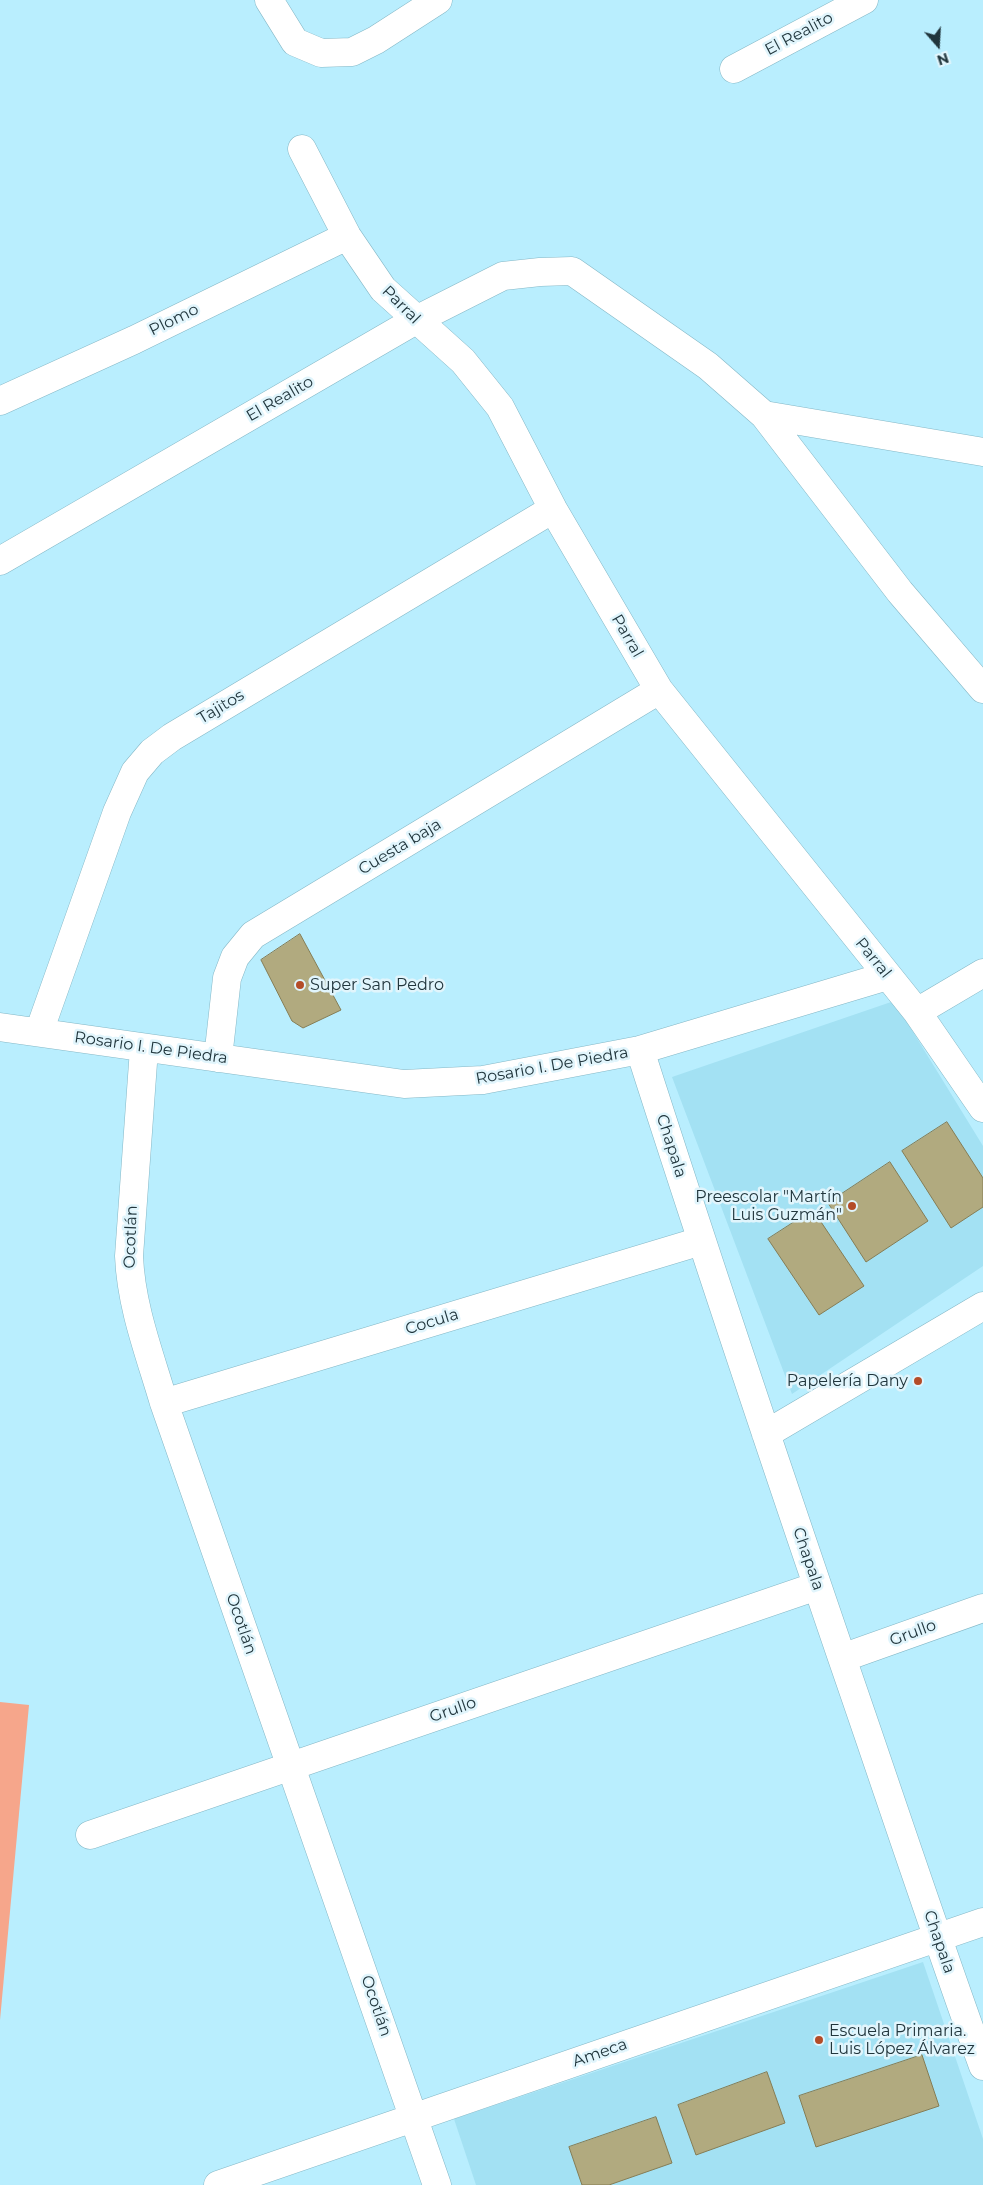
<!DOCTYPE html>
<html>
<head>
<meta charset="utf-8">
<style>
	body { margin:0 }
	#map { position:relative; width:983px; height:2185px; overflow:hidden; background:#b9eefe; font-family:Montserrat,sans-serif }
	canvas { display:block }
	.north { position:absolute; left:913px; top:20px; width:50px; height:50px; -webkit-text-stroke:4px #e1f5fc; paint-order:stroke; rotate:161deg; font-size:14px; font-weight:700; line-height:20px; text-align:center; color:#21363d }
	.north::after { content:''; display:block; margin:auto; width:18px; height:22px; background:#21363d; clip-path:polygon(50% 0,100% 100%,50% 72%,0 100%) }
</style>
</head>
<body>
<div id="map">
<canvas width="983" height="2185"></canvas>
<div class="north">N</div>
</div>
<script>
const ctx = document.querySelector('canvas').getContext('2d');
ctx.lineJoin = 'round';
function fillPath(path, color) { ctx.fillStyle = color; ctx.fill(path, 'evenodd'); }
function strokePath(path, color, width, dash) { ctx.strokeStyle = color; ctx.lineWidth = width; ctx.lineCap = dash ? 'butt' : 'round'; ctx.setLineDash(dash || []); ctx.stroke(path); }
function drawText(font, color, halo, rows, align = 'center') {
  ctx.font = font + ' Montserrat,sans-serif'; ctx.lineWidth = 5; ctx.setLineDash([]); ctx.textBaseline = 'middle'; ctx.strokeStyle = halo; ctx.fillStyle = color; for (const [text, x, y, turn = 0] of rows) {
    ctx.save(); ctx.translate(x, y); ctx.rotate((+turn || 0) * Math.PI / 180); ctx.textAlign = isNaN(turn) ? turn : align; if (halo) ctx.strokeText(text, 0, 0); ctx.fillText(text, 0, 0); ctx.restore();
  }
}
fillPath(new Path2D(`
	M894 1001 983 1146V1266L792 1394 672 1077Z
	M923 1962 983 2139V2185H476L454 2119Z`), '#a3e1f3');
fillPath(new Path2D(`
	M0 1702 29 1705 0 2020Z`), '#f6a68b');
const building = new Path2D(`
	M300 934 341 1010 303 1028 292 1021 261 960Z
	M947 1122 983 1178V1207L951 1228 902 1151Z
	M890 1162 928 1221 866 1262 828 1203Z
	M813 1210 864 1286 819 1315 768 1239Z
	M922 2055 939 2106 816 2147 799 2096Z
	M767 2072 785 2123 696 2155 678 2105Z
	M656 2117 672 2163 609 2185H582L569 2147Z`);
fillPath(building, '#b1aa7f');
strokePath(building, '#857d55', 1);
const minor = new Path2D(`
	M269 0 295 42 321 53 352 52 376 40 438 0
	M734 69 864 0
	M302 149 347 236 383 289 463 361 500 407 553 509 659 690 917 1012 983 1108
	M0 401 134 340 347 236
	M764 415 983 452
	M0 561 416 320 503 276 540 272 572 271 708 366 764 415 900 592 983 689
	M917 1012 983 973
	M0 1027 404 1084 483 1080 640 1050 887 976
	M39 1032 117 812 135 772 152 752 172 737 553 509
	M144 1049 129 1256C131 1307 150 1355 164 1403L437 2185
	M640 1050C705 1253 773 1456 842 1658 889 1794 934 1931 983 2066
	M218 1058 227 978 235 957 253 935 659 690
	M164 1403 701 1241
	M766 1434 983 1306
	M842 1658 983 1608
	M90 1835 817 1586
	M218 2185 983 1922`);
strokePath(minor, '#84b7c6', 29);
strokePath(minor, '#fff', 28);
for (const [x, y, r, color] of [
	[300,985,5,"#b44c28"],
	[852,1206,5,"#b44c28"],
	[918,1381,5,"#b44c28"],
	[819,2040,5,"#b44c28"]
]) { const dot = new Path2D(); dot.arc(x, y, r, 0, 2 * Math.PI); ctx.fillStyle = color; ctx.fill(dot); strokePath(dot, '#e1f5fc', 2); }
drawText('16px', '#21363d', '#e1f5fc', [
	["El Realito",799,34,-28],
	["Parral",401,305,45],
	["Plomo",174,320,-26],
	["El Realito",280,399,-30],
	["Parral",627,636,60],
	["Tajitos",221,707,-31],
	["Cuesta baja",400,847,-31],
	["Parral",873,958,51],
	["Rosario I. De Piedra",151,1048,8],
	["Rosario I. De Piedra",552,1066,-10],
	["Chapala",671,1146,72],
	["Ocotlán",131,1237,-88],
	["Cocula",432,1322,-17],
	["Chapala",808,1559,71],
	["Ocotlán",241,1624,71],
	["Grullo",913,1633,-20],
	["Grullo",453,1710,-19],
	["Chapala",939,1942,71],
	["Ocotlán",376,2006,71],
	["Ameca",600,2053,-19]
]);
drawText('16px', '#21363d', '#e1f5fc', [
	["Super San Pedro",310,985],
	["Preescolar \"Martín",842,1197,"right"],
	["Luis Guzmán\"",842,1215,"right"],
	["Papelería Dany",908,1381,"right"],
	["Escuela Primaria.",829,2031],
	["Luis López Álvarez",829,2049]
], 'left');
</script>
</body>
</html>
